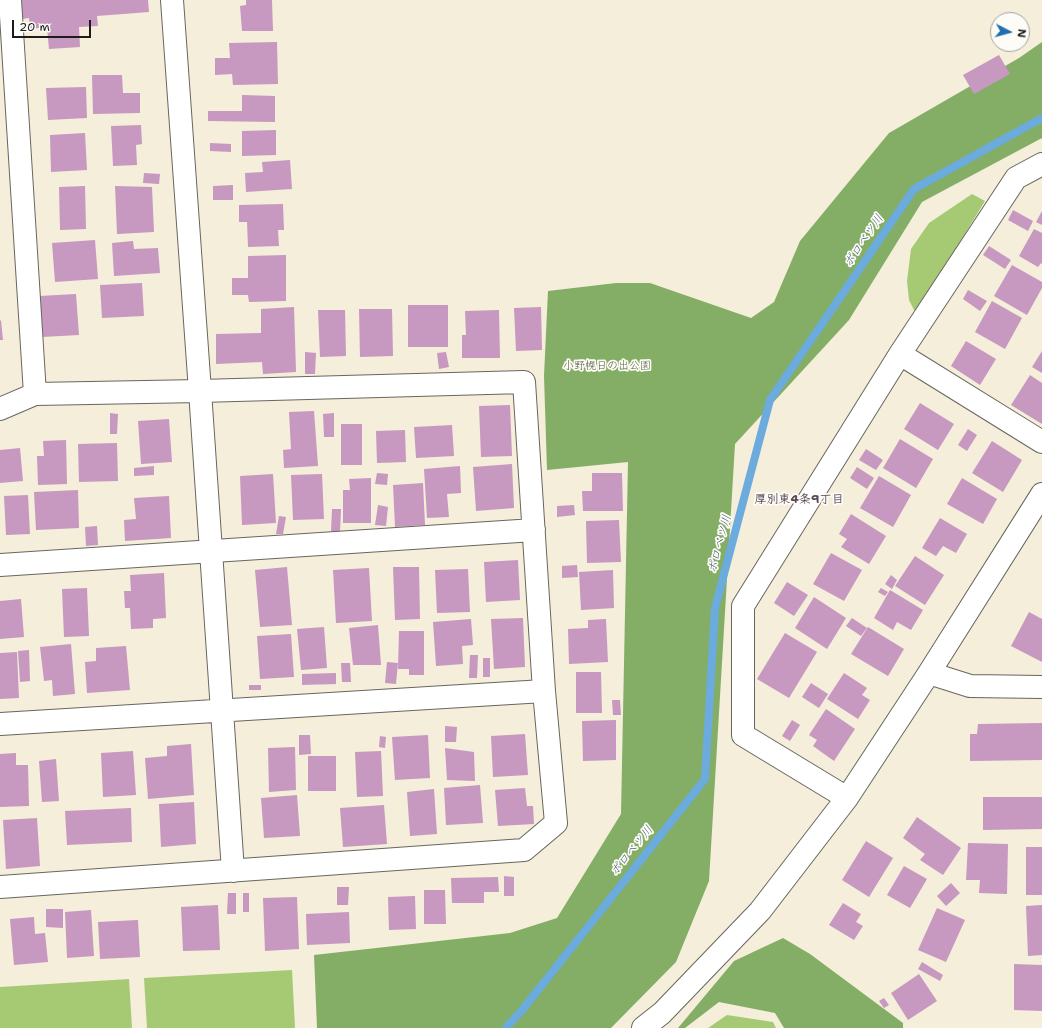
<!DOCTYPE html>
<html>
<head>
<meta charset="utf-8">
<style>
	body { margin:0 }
	#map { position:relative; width:1042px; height:1028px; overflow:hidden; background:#f4eeda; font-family:"Shantell Sans",sans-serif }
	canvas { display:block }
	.north { position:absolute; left:990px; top:12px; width:40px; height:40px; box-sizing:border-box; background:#fdfcf7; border:1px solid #a3a29f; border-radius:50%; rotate:96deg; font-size:11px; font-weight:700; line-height:16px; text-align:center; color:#1c1c1c }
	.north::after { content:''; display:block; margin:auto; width:14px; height:18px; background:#1f6fb2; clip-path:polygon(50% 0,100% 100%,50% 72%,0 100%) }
	.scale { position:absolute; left:12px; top:20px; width:79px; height:18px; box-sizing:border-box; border:2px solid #1c1c1c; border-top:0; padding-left:5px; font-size:12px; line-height:14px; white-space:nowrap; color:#1c1c1c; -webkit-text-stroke:3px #fdfcf7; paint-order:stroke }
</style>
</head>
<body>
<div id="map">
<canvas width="1042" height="1028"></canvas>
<div class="north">N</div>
<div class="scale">20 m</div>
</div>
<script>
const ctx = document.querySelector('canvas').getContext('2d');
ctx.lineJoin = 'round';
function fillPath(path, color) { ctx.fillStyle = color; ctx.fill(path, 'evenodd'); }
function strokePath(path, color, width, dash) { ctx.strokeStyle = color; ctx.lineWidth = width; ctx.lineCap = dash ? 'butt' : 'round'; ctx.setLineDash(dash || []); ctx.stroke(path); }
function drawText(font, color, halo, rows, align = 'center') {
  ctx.font = font + ' "Shantell Sans","Klee One",sans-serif'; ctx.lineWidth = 3.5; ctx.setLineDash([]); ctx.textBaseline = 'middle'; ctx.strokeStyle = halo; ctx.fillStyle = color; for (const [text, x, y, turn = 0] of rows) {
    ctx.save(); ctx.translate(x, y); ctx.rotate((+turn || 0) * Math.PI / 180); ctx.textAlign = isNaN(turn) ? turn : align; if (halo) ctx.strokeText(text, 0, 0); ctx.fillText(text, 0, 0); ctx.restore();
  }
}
fillPath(new Path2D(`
	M972 194 985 201 916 314 909 300 907 281 911 249 929 223Z
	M292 970 295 1028H147L144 978Z
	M129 979 132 1028H0V987Z
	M727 1015 773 1022 776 1028H708Z`), '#a5ca73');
fillPath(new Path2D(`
	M1042 42V138L922 202 849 320 735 444 709 881 676 962 611 1028H317L314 955 510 933 557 918 621 814 628 462 547 470 544 376 548 291 616 283H650L751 318 774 302 800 241 889 133 1019 58Z
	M783 938 810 954 903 1023V1028H784L775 1013 719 1002 685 1028H678L734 961Z`), '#84ae65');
strokePath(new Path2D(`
	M506 1028 523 1009 705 779 715 608 770 400 914 189 1042 118`), '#6babde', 8);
fillPath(new Path2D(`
	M21 0H148L149 12 97 16 98 26 79 27 80 47 49 49 47 27 30 29 29 18 22 19Z
	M246 0H272L273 31H242L240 6 246 5Z
	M277 42 278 84 233 85 232 74 215 75V58H230L229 43Z
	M999 55 1010 74 974 94 963 75Z
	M92 75H122L123 93H140V113L93 114Z
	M86 87 87 118 48 120 46 88Z
	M242 95 275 96V122L208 121V111H242Z
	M141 125 142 144 136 145 137 165 113 166 111 126Z
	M276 130V155L242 156V131Z
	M85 133 87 170 51 172 50 135Z
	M210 143 231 144V152L210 151Z
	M290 160 292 189 246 192 245 173 263 172 262 162Z
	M144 173 160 174 159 184 143 183Z
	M233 185V200H213V186Z
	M85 186 86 229 60 230 59 187Z
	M115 186 152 187 154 232 117 234Z
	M283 204 284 230H278L279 246 248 247 247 222H239V205Z
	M1013 210 1033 221 1028 231 1008 220Z
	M1042 211V225L1036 222Z
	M1034 229 1042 233V264L1041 263 1038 267 1019 256Z
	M95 240 98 279 55 282 52 243Z
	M133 241 134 249 158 248 160 273 114 276 112 243Z
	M989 246 1011 260 1005 269 983 255Z
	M286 255V301L249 302 248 295H232V278H248V256Z
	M1012 265 1042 282V288L1027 315 994 296Z
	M142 283 144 316 102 318 100 285Z
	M968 290 987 301 980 311 963 299Z
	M76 294 79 335 42 337 39 296Z
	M992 301 1022 318 1005 349 975 332Z
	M408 305H448V347H408Z
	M294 307 296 372 263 374 262 362 216 364V334L261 333V309Z
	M541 307 542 350 516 351 514 308Z
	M359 309H392L393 356 360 357Z
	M318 310H345L346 356 320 357Z
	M499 310 500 358H462V335H466L465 311Z
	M1 320 3 340H0V321Z
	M966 341 996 359 980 385 951 366Z
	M1042 351V373L1032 367Z
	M305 352 316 353 315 374H305Z
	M446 352 449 367 439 369 437 353Z
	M1030 375 1042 383V424L1011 405Z
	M920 403 954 424 938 450 904 429Z
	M510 405 512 456 481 457 479 406Z
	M314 411 318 466 284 468 283 450 291 449 289 412Z
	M110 413 118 414 117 434H110Z
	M334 413V437H324L323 414Z
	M169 419 172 462 141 464 138 421Z
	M341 424H362V465H341Z
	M452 425 454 456 416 458 414 427Z
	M968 429 977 435 967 451 958 445Z
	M405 430 406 462 377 463 376 431Z
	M900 439 933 459 916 488 883 468Z
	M66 440 67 484 38 485 37 456H44L43 441Z
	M992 441 1022 460 1003 492 972 473Z
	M117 443 118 481 79 482 78 444Z
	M20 448 23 481 0 483V450Z
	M866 449 883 460 876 470 859 460Z
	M512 464 514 508 476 511 473 467Z
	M154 466V475L134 476V468Z
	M460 466 461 493 447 494 449 517 427 518 424 469Z
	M857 467 874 478 867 489 850 478Z
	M377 473 388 474 387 485 375 484Z
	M592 473H622L623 511H583L582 491H592Z
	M273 474 276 523 242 525 240 476Z
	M322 474 324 519 293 520 291 475Z
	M879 476 911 495 893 527 860 508Z
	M371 478V523H343V490H350L349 479Z
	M962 478 997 499 983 524 947 504Z
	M423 483 425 525 395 527 393 485Z
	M78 490 79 528 36 530 34 492Z
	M28 495 30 534 6 535 4 496Z
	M169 496 171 538 125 541 124 520 136 519 134 498Z
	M378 505 388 507 386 526 375 525Z
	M574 505 575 515 557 517V506Z
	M332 509H341L340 532 331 531Z
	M851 514 886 536 869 564 841 547 847 539 839 534Z
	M279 516 286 517 283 534H276Z
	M940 518 967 534 956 553 943 546 936 556 922 548Z
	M619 520 621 562 587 563 586 521Z
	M97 526 98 545 86 546 85 527Z
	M831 553 862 570 844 601 813 584Z
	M915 556 944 575 925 605 895 586Z
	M518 560 520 600 486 602 484 562Z
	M577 565 578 577 562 578V566Z
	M287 567 292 625 260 627 255 570Z
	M393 567H419L420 619 395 620Z
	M369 568 372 621 336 623 333 570Z
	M468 569 470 612 437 613 435 570Z
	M613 570 614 608 581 610 579 572Z
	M164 573 166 618 153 619V628L131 629 130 608H125L124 591H131L130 575Z
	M891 575 897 580 892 589 885 584Z
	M787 582 808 595 794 616 774 603Z
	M87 588 89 636 64 637 62 589Z
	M881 588 888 592 885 596 878 592Z
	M890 590 923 610 911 630 897 622 893 630 874 618Z
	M814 597 846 618 827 649 795 628Z
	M21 599 24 637 0 639V601Z
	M1029 612 1042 619V662L1011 646Z
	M523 618 525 667 494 669 491 619Z
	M852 618 867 628 861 636 846 626Z
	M471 619 473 645 462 646 463 664 436 666 433 622Z
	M606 619 608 662 569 664 568 629 588 628V620Z
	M378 625 381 665H353L349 628Z
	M324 627 327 668 301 670 297 629Z
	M868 627 904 649 888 676 851 654Z
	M399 631H424V675H409V669H398Z
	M785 633 817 652 789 698 757 679Z
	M291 634 294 677 260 679 257 636Z
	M71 644 75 694 53 696 52 680 44 681 40 647Z
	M126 646 130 690 87 693 85 662 96 661V648Z
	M29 650 30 681 20 682 18 651Z
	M17 652 19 698 0 699V653Z
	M470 655H478L477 678H469Z
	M483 658H490V677H483Z
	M387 662 398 663 396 684 385 683Z
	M341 663H350L351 682H342Z
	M576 672H601L602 713H576Z
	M336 673V684L302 685V674Z
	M844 673 867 688 862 695 870 700 858 719 827 699Z
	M811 683 828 694 819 708 802 697Z
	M249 685H261V690H249Z
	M612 700H620L621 715H613Z
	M826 709 855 729 834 761 813 746 817 740 809 735Z
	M616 720V760L583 761 582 721Z
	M792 720 800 725 790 741 782 736Z
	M1042 723V760L970 761V734H977L978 724Z
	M445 726 457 727 456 742H445Z
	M525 734 528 775 493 777 491 736Z
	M299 735H310L311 754 299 755Z
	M428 735 430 778 395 780 392 737Z
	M380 736 386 737 385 748 379 747Z
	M191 744 194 795 148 799 145 758 167 756V746Z
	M295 747 296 790 269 792 268 748Z
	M445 748 474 752 475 781 447 780Z
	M133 751 136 795 103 797 101 753Z
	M381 751 383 796 357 797 355 752Z
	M16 753V765H28L29 806 0 807V754Z
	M308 756H336V791H308Z
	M56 759 59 801 42 802 39 761Z
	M480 785 483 823 446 825 444 788Z
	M525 788 527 806H533L534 824 498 826 495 790Z
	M434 789 437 834 410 836 407 792Z
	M297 795 300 836 264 838 261 798Z
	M983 797H1042V829L983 830Z
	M194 802 196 844 161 847 159 804Z
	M384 805 387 844 343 847 340 808Z
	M131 808 132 842 67 845 65 811Z
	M917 817 961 848 943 875 920 860 925 854 903 838Z
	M37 818 40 866 6 869 3 820Z
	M866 841 893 858 869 897 842 880Z
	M968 843 1008 844 1007 894 979 893 980 880H966Z
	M1026 847H1042V895H1026Z
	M904 866 927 879 910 908 887 895Z
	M504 876 514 877V896H504Z
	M498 877 499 892H484V903H452L451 878Z
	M951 883 960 893 946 906 937 896Z
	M337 887H349L348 905H337Z
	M424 890H445L446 924H424Z
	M228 893H236V914H227Z
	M243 893H249V912H243Z
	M415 896 416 929 389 930 388 897Z
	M297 897 299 949 265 951 263 898Z
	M843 903 861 914 856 922 863 926 854 940 829 925Z
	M218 905 220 950 183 951 181 907Z
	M1042 905V955L1028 956 1026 906Z
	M937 908 965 920 946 962 918 950Z
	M46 909H63V928L46 927Z
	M91 910 94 956 67 958 65 912Z
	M349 912 350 943 307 945 306 914Z
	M34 917 35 934 45 933 48 962 14 965 10 919Z
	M138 920 140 957 100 959 98 922Z
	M922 962 943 975 940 981 918 969Z
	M1014 964 1042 965V1011L1014 1010Z
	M919 974 937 1001 908 1020 891 993Z
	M884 998 889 1005 884 1008 879 1001Z`), '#c798c0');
const street = new Path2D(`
	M10 0 35 394
	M172 0 200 391 233 871
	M900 354 1042 442
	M0 409 35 394 200 391 524 382 544 691 556 823 524 850 0 887
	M0 565 534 530
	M929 673 970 686 1042 687
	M0 724 544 691
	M847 798 743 735V606L900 354 1016 178 1042 164
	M643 1028 662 1013 760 911 847 798 929 673 1042 494`);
strokePath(street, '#68665e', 24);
strokePath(street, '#fff', 22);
drawText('11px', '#4c593a', '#fdfcf7', [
	["小野幌日の出公園",607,366]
]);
drawText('italic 12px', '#405c73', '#fdfcf7', [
	["ポロベツ川",864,241,-56],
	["ポロベツ川",720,544,-75],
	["ポロベツ川",632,851,-51]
]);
drawText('bold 12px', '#584755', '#fdfcf7', [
	["厚別東4条9丁目",799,500]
]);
</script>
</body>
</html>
